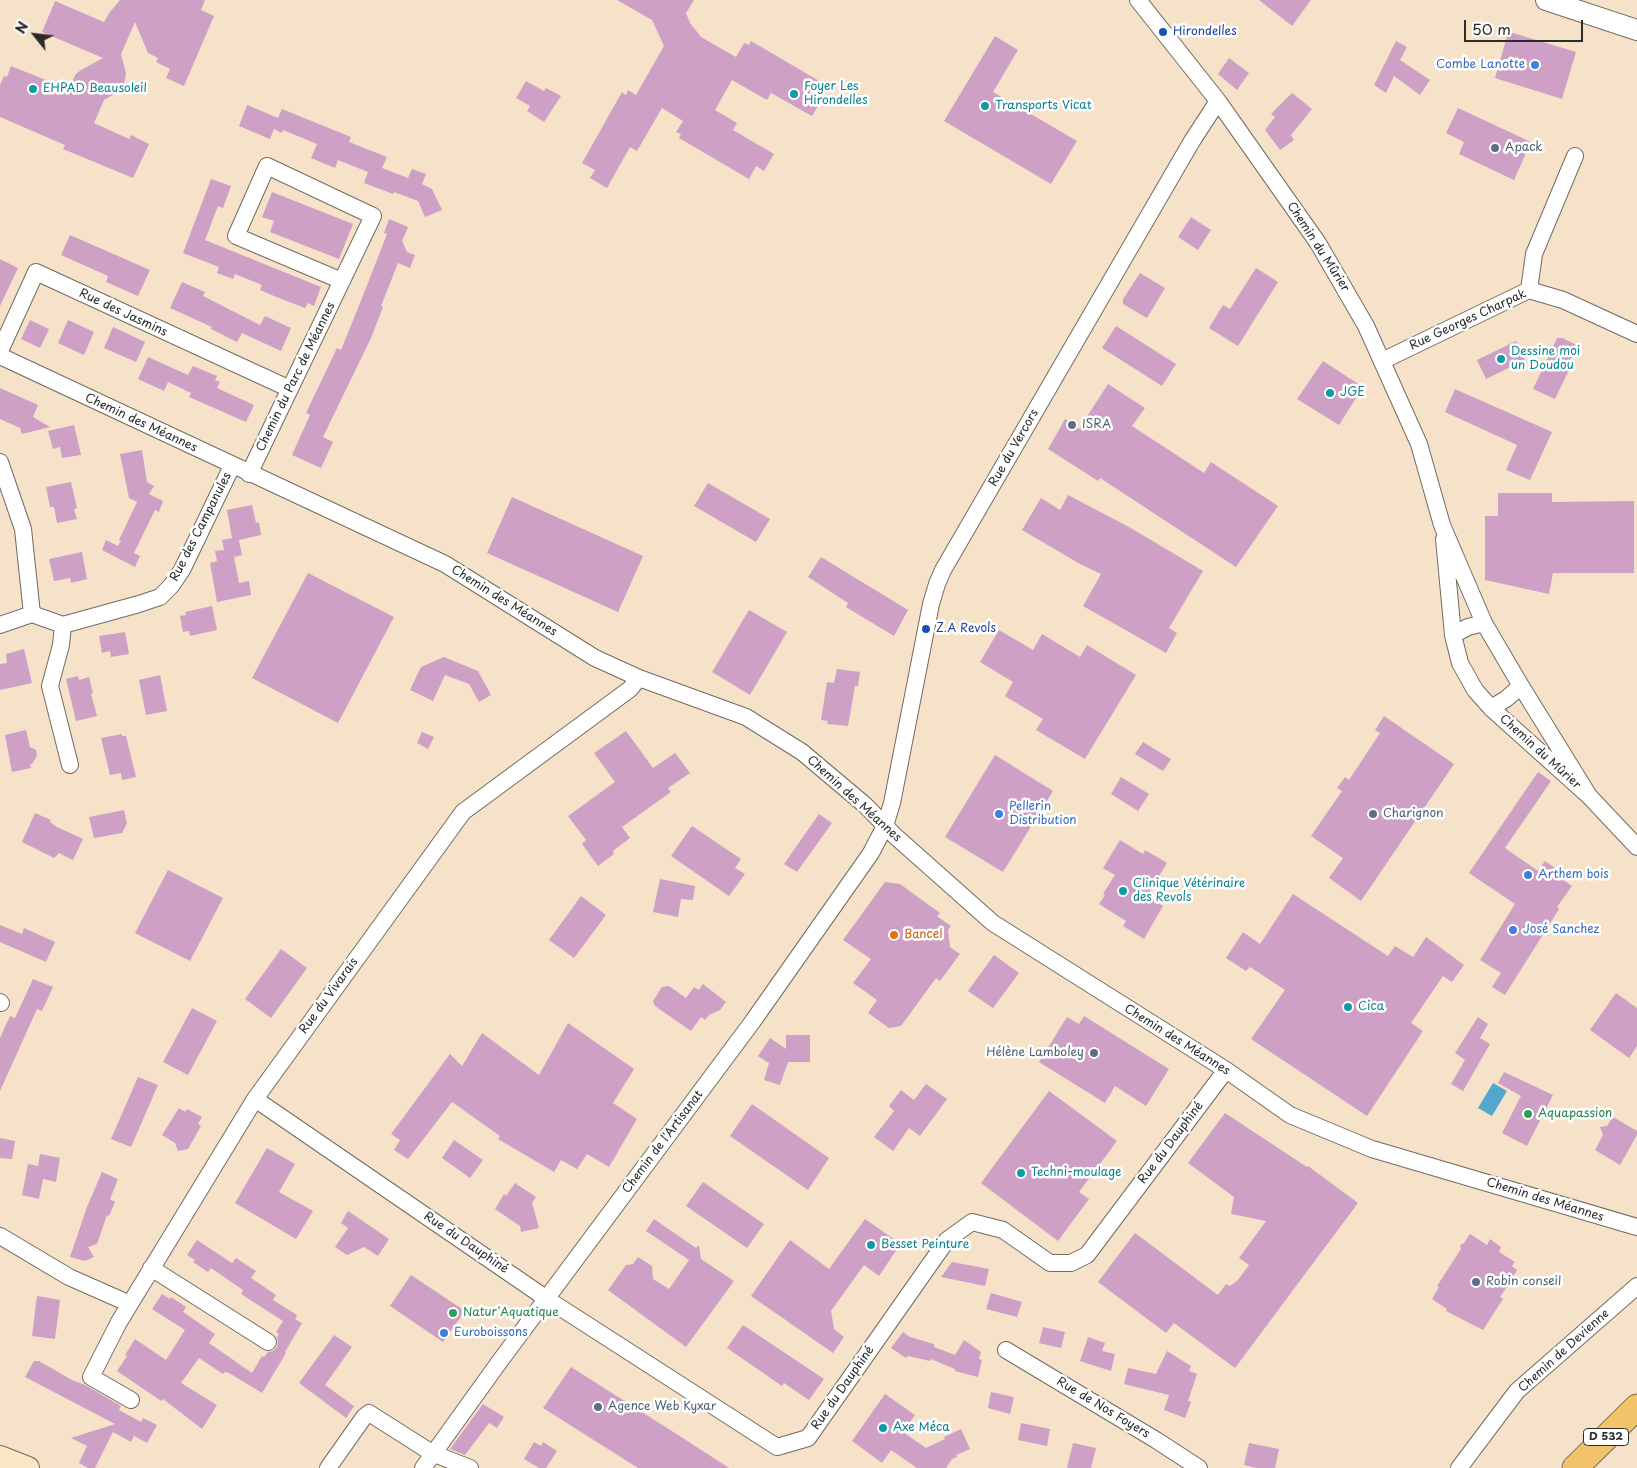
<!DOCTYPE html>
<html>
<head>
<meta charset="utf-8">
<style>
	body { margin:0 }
	#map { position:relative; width:1637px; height:1468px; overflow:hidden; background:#f5e2c8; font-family:"Playpen Sans",sans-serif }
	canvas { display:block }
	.north { position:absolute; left:10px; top:10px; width:50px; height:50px; -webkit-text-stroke:4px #fff; paint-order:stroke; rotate:299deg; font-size:14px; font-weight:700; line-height:20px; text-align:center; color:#2b2b2b }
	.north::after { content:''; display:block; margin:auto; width:18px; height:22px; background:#2b2b2b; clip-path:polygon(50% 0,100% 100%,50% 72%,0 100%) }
	.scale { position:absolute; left:1464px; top:20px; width:119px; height:22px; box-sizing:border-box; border:2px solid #2b2b2b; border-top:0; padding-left:6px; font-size:15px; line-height:18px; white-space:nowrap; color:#2b2b2b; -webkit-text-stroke:4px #fff; paint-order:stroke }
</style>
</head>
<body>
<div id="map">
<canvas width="1637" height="1468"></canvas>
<div class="north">N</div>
<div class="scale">50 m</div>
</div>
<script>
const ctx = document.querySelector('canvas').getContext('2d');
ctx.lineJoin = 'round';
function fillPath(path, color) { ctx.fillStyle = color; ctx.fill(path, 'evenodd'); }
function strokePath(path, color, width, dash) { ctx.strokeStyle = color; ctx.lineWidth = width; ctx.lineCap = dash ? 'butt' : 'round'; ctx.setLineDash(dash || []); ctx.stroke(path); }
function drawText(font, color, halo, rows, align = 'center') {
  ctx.font = font + ' "Playpen Sans",sans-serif'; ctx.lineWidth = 5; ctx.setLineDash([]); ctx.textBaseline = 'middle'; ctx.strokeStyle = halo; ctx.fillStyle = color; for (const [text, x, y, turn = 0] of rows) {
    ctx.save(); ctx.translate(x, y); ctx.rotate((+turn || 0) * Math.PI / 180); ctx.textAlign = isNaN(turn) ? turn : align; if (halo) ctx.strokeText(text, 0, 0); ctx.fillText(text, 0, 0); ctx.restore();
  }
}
fillPath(new Path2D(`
	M1493 1083 1507 1091 1492 1116 1478 1108Z`), '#54a6cf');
fillPath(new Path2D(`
	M120 0H205L201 10 214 16 184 86 166 78 170 69 156 62 158 58 148 53 135 22 121 54 126 74 124 84 118 92 104 100 94 123 129 139 131 135 149 144 133 178 63 149 65 145 0 117V85L4 76 7 77 11 66 68 89 76 74 81 70 103 58 42 32 55 1 104 22 110 12Z
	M617 0H694L686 13 690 23 701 37 736 57 744 43 749 45 751 41 821 82 814 95 822 99 812 116 771 93 767 100 732 80 715 110 737 123 733 130 774 154 764 171 756 166 749 179 679 138 681 134 676 132 683 121 662 108 637 151 630 147 607 188 590 178 595 170 582 163 622 92 626 95 628 90 636 95 664 46 652 20Z
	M1259 0H1311L1292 26Z
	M1508 33H1513L1576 52 1562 99 1495 78Z
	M995 36 1018 50 993 92 1077 141 1051 184 944 121Z
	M1396 41 1407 47 1400 60 1430 80 1420 95 1394 76 1386 93 1374 85Z
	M1229 58 1249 73 1237 90 1218 74Z
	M526 81 544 91 546 88 561 96 544 122 527 111 530 106 516 98Z
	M1292 93 1312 109 1291 135 1294 140 1280 150 1265 130 1275 117 1271 114Z
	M247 105 278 118 282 109 351 137 349 142 387 157 382 168 408 178 412 169 426 174 422 184 432 189 442 210 425 217 418 201 394 192 393 194 364 183 368 172 338 160 335 168 311 158 317 144 283 130 282 133 274 129 270 139 239 126Z
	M1458 108 1531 142 1514 180 1459 154 1464 142 1446 133Z
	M211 179 231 186 223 208 218 206 205 240 321 287 314 306 308 303 305 308 274 296 260 290 262 285 235 274 233 279 217 273 219 267 183 253Z
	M272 192 353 224 339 259 270 232 274 221 262 217Z
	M1191 217 1211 230 1198 250 1178 237Z
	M389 219 408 227 402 241 407 252 415 255 410 268 398 263 381 306 383 307 371 338 323 437 333 442 321 468 292 455 310 415 306 413 337 348 341 350 362 298 387 234 384 233Z
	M70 235 150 270 138 296 106 282 108 276 61 255Z
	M0 259 18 268 0 306Z
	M1256 268 1278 282 1238 346 1209 328 1223 305 1230 309Z
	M1140 273 1165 288 1147 318 1123 304V299Z
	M182 282 205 292 203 296 260 325 265 316 291 328 281 351 242 333 237 342 211 329 212 327 170 308Z
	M30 320 49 329 40 348 21 339Z
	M68 320 94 332 84 355 58 343Z
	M1116 326 1176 364 1162 386 1102 348Z
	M113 327 145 342 136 362 104 348Z
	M1557 338H1562L1577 345 1566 369 1568 372 1555 399 1533 389Z
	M1516 341 1525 360 1486 379 1477 360Z
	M148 357 188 375 193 366 217 376 215 380 220 382 217 388 254 405 246 422 189 397 191 393 168 382 164 391 138 379Z
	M1323 361 1363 387 1339 425 1297 399Z
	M1108 384 1145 408 1132 426 1204 473 1211 462 1278 506 1236 567 1100 478 1098 481 1048 449 1065 419 1079 429Z
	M0 388 38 405 33 417 50 427 22 434 20 428 0 419Z
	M1455 389 1552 432 1530 480 1506 470 1517 445 1445 412Z
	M74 425 81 455 62 458 60 447 53 449 48 431Z
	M142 450 147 482 154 486 149 494 163 501 159 512 155 510 134 553 140 556 135 567 102 550 106 540 118 546 121 540H119L137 502 129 498 120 454Z
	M71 482 77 508 74 509 77 519 57 523 54 507H50L46 487Z
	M708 483 770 519 756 542 694 506Z
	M1498 493H1552V502L1634 501V573H1553L1549 594 1485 580V516H1498Z
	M1068 495 1129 527 1203 571 1169 628 1177 633 1166 653 1083 606 1101 574 1080 564 1022 530 1041 498 1060 510Z
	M512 497 643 556 618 612 487 553Z
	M252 505 256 523 259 522 261 535 239 540 242 555 234 557 239 583 249 581 251 595 217 602 210 563 217 561 215 551 224 550 222 540 232 538 227 510Z
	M82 552 87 579 71 583 70 578 54 581 49 559Z
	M821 557 908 610 894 636 846 607 848 603 808 577Z
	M308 573 394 617 338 723 252 678Z
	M212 606 217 630 190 636 189 631 183 632 180 616 186 615 185 612Z
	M749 610 787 632 750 695 712 672Z
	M999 630 1033 650 1042 634 1080 657 1087 645 1136 675 1085 759 1036 730 1043 719 1005 696 1013 682 980 662Z
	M125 632 129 654 111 657 110 651 102 653 99 636Z
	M24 649 32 683 0 690V664L7 663 6 654Z
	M444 657 478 671 491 695 479 702 469 684 445 675 433 701 410 690 421 667Z
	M837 669 860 672 858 686H855L848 726 827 724 828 721 821 720 827 682 834 683Z
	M160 675 167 711 146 715 139 680Z
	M78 676 79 680 89 677 93 693 91 694 97 716 76 721 66 679Z
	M1384 716 1454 764 1361 901 1329 878 1343 858 1311 836 1342 791 1337 788 1345 777 1349 780 1380 733 1375 730Z
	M26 730 30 747 36 750 37 756 32 764H30L31 768 12 772 5 735Z
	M626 731 653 768 675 753 690 773 668 788 671 792 622 827 630 838 613 851 614 854 598 866 582 844 586 840 568 816 615 782 594 753Z
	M422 732 434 737 428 749 417 743Z
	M122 734V736H126L136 777 122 780 121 773 110 775 101 738Z
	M1143 742 1171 759 1163 771 1135 754Z
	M995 755 1053 791 1003 872 945 837Z
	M1538 772 1551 781 1505 848 1538 871 1545 861 1565 875 1562 879 1572 886 1557 907 1559 909 1505 995 1492 987 1501 973 1480 960 1515 904 1469 873Z
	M1121 777 1149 794 1138 811 1111 794Z
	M124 810 127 823 122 833 94 838 89 817Z
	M35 813 51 820 50 822 57 827 83 839 73 860 59 853 54 858 22 842Z
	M819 814 832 823 797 872 784 864Z
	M692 826 741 859 735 868 745 874 729 896 671 856Z
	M1120 840 1143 854 1145 850 1167 863 1147 896 1163 906 1144 939 1123 926 1126 921 1099 904 1105 895 1103 894 1115 875 1103 868Z
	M168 870 223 898 190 961 135 933Z
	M660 879 695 886 693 900 681 899 678 917 653 912Z
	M885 882 900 884 940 913 937 916 951 926 948 930 950 947 960 954 940 981 936 978 901 1026 889 1028 868 1013 877 1000 853 983 871 959 843 940Z
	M1293 894 1388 956 1395 946 1413 957 1426 937 1464 965 1452 982 1443 976 1411 1023 1423 1031 1367 1116 1251 1039 1285 990 1250 967 1246 971 1226 958 1243 932 1260 944Z
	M581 896 606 915 574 958 549 940Z
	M0 925 22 934 24 928 55 942 46 962 0 942Z
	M281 949 307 968 271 1018 245 999Z
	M994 955 1019 973 993 1008 968 991Z
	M33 979 53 987 42 1011 37 1009 0 1091V1038L10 1016 15 1018Z
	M703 984 726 1002 720 1010 709 1015 705 1020 701 1017 691 1031 655 1006 653 1001 662 987 669 986 686 998 694 987 699 990Z
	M1616 993 1637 1008V1046L1629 1058 1590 1030Z
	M192 1008 217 1021 188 1075 163 1062Z
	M1084 1016 1169 1069 1146 1106 1115 1086 1105 1103 1039 1062 1067 1017 1079 1024Z
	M1478 1017 1488 1024 1480 1038 1490 1044 1463 1091 1451 1084 1465 1060 1455 1053Z
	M568 1023 634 1069 613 1103 637 1119 609 1167 587 1154 577 1169 561 1160 554 1172 498 1139 500 1136 452 1102 408 1159 394 1150 400 1140 391 1134 450 1054 462 1066 482 1033 539 1075Z
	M786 1035H810V1062H788L780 1085 764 1080 769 1063 758 1056 770 1038 786 1049Z
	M1504 1072 1553 1095 1527 1146 1502 1133 1521 1096 1498 1083Z
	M138 1077 158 1085 131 1147 111 1139Z
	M926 1084 947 1099 920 1136 909 1128 893 1151 874 1137 894 1111 889 1106 901 1090 914 1100Z
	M1049 1091 1117 1141 1079 1192 1089 1199 1058 1241 981 1183Z
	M752 1104 829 1158 808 1190 730 1136Z
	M179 1108 185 1112 187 1109 202 1117 198 1124 201 1126 188 1149 178 1151 175 1143 162 1135Z
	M1225 1113 1307 1167 1308 1166 1358 1203 1235 1368 1174 1323 1166 1333 1098 1282 1135 1233 1218 1295 1226 1284 1230 1286 1238 1280 1249 1265 1239 1258 1266 1221 1231 1214 1234 1197 1188 1163Z
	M1613 1117 1637 1131V1135L1620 1165 1595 1150 1603 1135 1600 1127 1607 1126Z
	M0 1138 15 1141 12 1159 0 1158Z
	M454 1140 483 1160 470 1178 442 1158Z
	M267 1148 295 1164 279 1192 313 1211 296 1239 235 1203Z
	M40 1154 60 1158 56 1182 43 1179 39 1199 22 1195 28 1164 38 1166Z
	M102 1172 118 1179 110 1199 115 1202 109 1216 107 1215 97 1244 88 1247 94 1257 85 1261 70 1257 87 1207Z
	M703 1182 764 1224 747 1248 686 1206Z
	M515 1183 536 1197 532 1203 539 1228 521 1232 520 1226 495 1209 504 1194 506 1196Z
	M348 1211 389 1239 378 1256 364 1247 347 1255 335 1247 348 1228 341 1223Z
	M654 1219 696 1248 699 1245 701 1259 734 1281 686 1347 608 1290 626 1265 633 1264 638 1257 652 1266 653 1279 669 1289 689 1260 646 1231Z
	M865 1219 895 1240 897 1249 879 1276 864 1265 831 1311 834 1329 844 1337 833 1353 751 1296 790 1240 829 1269Z
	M1470 1234 1487 1245 1490 1239 1501 1247 1499 1252 1515 1262 1512 1266 1517 1270 1513 1277 1514 1281 1510 1282 1500 1297 1503 1299 1483 1330 1446 1311 1447 1309 1432 1299 1439 1287 1437 1286 1461 1249 1460 1245 1464 1243Z
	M197 1240 232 1263 236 1258 256 1271 251 1278 276 1295 273 1300 297 1315 295 1319 302 1323 285 1352 286 1353 262 1393 229 1373 225 1372 223 1374 199 1358 181 1383 217 1405 202 1429 163 1399 161 1401 117 1371 127 1356 125 1355 135 1339 166 1360 185 1330 152 1309 162 1294 170 1299 171 1297 186 1307 183 1312 215 1334 209 1343 252 1373 262 1356 264 1357 268 1352 273 1351 277 1347 278 1342 277 1337 279 1334 276 1332 283 1321 241 1294 243 1290 211 1268 208 1272 193 1262 195 1260 187 1255Z
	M952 1262 989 1269 985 1286 941 1277Z
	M411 1275 465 1311 443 1342 390 1306Z
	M991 1293 1022 1302 1017 1317 986 1309Z
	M37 1296 60 1300 55 1339 32 1336Z
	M743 1325 824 1379 809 1400 784 1383 782 1386 727 1348Z
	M1043 1327 1065 1332 1061 1348 1039 1343Z
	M903 1332 910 1337 934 1344V1347L955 1355 964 1340 981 1352 979 1359 982 1360 978 1377 955 1371V1369L931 1359 930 1361 908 1356 906 1358 891 1348Z
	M334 1335 352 1347 325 1385 354 1406 346 1418 299 1383Z
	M1088 1337 1105 1343 1102 1351 1115 1354 1111 1371 1080 1361Z
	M1167 1351 1191 1366 1189 1371 1197 1374 1188 1401 1191 1402 1185 1418 1164 1410 1169 1395 1124 1384 1128 1368 1156 1374Z
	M34 1361H39L72 1380 85 1385 121 1406 119 1410 141 1422 143 1418 157 1425 147 1443 134 1436 131 1442 113 1432 95 1468H88L79 1463 87 1446 71 1438 115 1424 25 1377Z
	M571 1367 686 1440 729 1468H638L543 1408Z
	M991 1392 1014 1397 1010 1414 988 1408Z
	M885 1394 915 1415 903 1432 926 1448 945 1439 944 1437 961 1429 970 1449 956 1455 957 1457 952 1459 946 1468H917L891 1450 882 1463 852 1441Z
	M483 1404 504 1417 497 1428 489 1423 465 1455 450 1449Z
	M1021 1423 1050 1429 1047 1446 1018 1440Z
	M534 1442 541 1446 543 1442 557 1451 546 1468H539L524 1459Z
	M1073 1443 1096 1448 1091 1468H1067Z
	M1249 1443 1279 1449 1275 1468H1256L1244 1465Z`), '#cfa0c5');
const minor = new Path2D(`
	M1138 0 1218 101 1318 243 1366 326 1419 444 1442 525 1484 623
	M1529 290 1534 254 1575 156
	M0 351 36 272 290 389
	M0 356 445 564 595 658 639 678 746 717 802 752 865 805 895 836 993 923 1226 1070 1290 1115 1372 1149 1637 1227
	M1382 361 1529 290 1563 300 1637 334
	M0 462 23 529 32 614
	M249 474 373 216 267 166 236 236 342 281
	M1444 539 1453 635
	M0 625 32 614 63 625 139 604 160 597 171 586 182 570 232 466
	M63 625 61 645 50 686 70 765
	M1521 686 1506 699 1491 708 1475 690 1460 663 1453 635 1468 627 1484 623 1521 686 1589 796
	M1491 708 1589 796 1637 847
	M0 1002 1 1003
	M255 1099 547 1299 777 1447 808 1438 947 1240 972 1222 1003 1230 1050 1263H1071L1087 1255 1226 1070
	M0 1236 69 1277 130 1304
	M151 1268 268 1342
	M1006 1350 1156 1440 1199 1468
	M131 1400 91 1377 119 1322 255 1099 463 812 630 689 639 678
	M328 1468 364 1417 369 1413 432 1453 470 1468
	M423 1468 500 1361 753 1021 871 853 885 826 892 803 931 604 937 584 943 570 1192 141 1218 101
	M1459 1468 1517 1391 1637 1286`);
const tertiary = new Path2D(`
	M1546 0 1637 30`);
const secondary = new Path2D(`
	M0 1457 28 1468`);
const primary = new Path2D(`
	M1575 1468 1637 1407`);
strokePath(minor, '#726b62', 18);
strokePath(tertiary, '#726b62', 22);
strokePath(secondary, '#726b62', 24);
strokePath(primary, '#726b62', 27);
strokePath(minor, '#fff', 16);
strokePath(tertiary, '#fff', 20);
strokePath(secondary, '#fae7c3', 22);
strokePath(primary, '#f2c36a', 25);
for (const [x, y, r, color] of [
	[1163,32,5,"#1a4fb4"],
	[1535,65,5,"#3f7fe0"],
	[33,89,5,"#0f9aa8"],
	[794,94,5,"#0f9aa8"],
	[985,106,5,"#0f9aa8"],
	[1495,148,5,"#5c6f8a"],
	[1501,359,5,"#0f9aa8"],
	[1330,393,5,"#0f9aa8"],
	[1072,425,5,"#5c6f8a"],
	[926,629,5,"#1a4fb4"],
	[999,814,5,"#3f7fe0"],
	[1373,814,5,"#5c6f8a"],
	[1528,875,5,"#3f7fe0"],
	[1123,891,5,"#0f9aa8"],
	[1513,930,5,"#3f7fe0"],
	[894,935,5,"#e8710a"],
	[1348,1007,5,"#0f9aa8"],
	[1094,1053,5,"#5c6f8a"],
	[1528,1114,5,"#2e9e5b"],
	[1021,1173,5,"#0f9aa8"],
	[871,1245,5,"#0f9aa8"],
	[1476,1282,5,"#5c6f8a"],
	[453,1313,5,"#2e9e5b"],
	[444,1333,5,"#3f7fe0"],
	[598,1407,5,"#5c6f8a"],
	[883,1428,5,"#0f9aa8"]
]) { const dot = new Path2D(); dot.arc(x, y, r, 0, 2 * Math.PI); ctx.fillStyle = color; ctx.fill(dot); strokePath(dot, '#fff', 2); }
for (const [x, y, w] of [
	[1606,1437,45]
]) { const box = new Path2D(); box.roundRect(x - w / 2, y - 8.5, w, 17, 4); ctx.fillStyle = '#fff'; ctx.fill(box); strokePath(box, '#2b2b2b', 1); }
drawText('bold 11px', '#2b2b2b', null, [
	["D 532",1606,1437]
]);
drawText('12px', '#164399', '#fff', [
	["Hirondelles",1173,32],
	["Z.A Revols",936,629]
], 'left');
drawText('12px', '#366cbe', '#fff', [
	["Combe Lanotte",1525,65,"right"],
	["Pellerin",1009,807],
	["Distribution",1009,821],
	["Arthem bois",1538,875],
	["José Sanchez",1523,930],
	["Euroboissons",454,1333]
], 'left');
drawText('12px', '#0d838f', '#fff', [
	["Foyer Les",804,87],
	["Hirondelles",804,101],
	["EHPAD Beausoleil",43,89],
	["Transports Vicat",995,106],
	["Dessine moi",1511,352],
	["un Doudou",1511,366],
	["JGE",1340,393],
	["Clinique Vétérinaire",1133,884],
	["des Revols",1133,898],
	["Cica",1358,1007],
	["Techni-moulage",1031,1173],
	["Besset Peinture",881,1245],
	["Axe Méca",893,1428]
], 'left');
drawText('12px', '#4e5e75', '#fff', [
	["Apack",1505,148],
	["ISRA",1082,425],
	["Charignon",1383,814],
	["Hélène Lamboley",1084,1053,"right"],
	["Robin conseil",1486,1282],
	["Agence Web Kyxar",608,1407]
], 'left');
drawText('12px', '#2b2b2b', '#fff', [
	["Chemin du Mûrier",1318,247,57],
	["Rue des Jasmins",123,313,25],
	["Rue Georges Charpak",1468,320,-25],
	["Chemin du Parc de Méannes",296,377,-64],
	["Chemin des Méannes",141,423,25],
	["Rue du Vercors",1014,448,-60],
	["Rue des Campanules",201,527,-63],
	["Chemin des Méannes",504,601,32],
	["Chemin du Mûrier",1540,752,42],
	["Chemin des Méannes",854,799,42],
	["Rue du Vivarais",329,996,-54],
	["Chemin des Méannes",1177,1040,32],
	["Chemin de l'Artisanat",663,1142,-53],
	["Rue du Dauphiné",1171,1143,-53],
	["Chemin des Méannes",1545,1200,17],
	["Rue du Dauphiné",466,1243,34],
	["Chemin de Devienne",1564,1351,-42],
	["Rue du Dauphiné",843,1388,-55],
	["Rue de Nos Foyers",1103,1408,31]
]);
drawText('12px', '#c56008', '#fff', [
	["Bancel",904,935]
], 'left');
drawText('12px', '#27864d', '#fff', [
	["Aquapassion",1538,1114],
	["Natur'Aquatique",463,1313]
], 'left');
</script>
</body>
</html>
